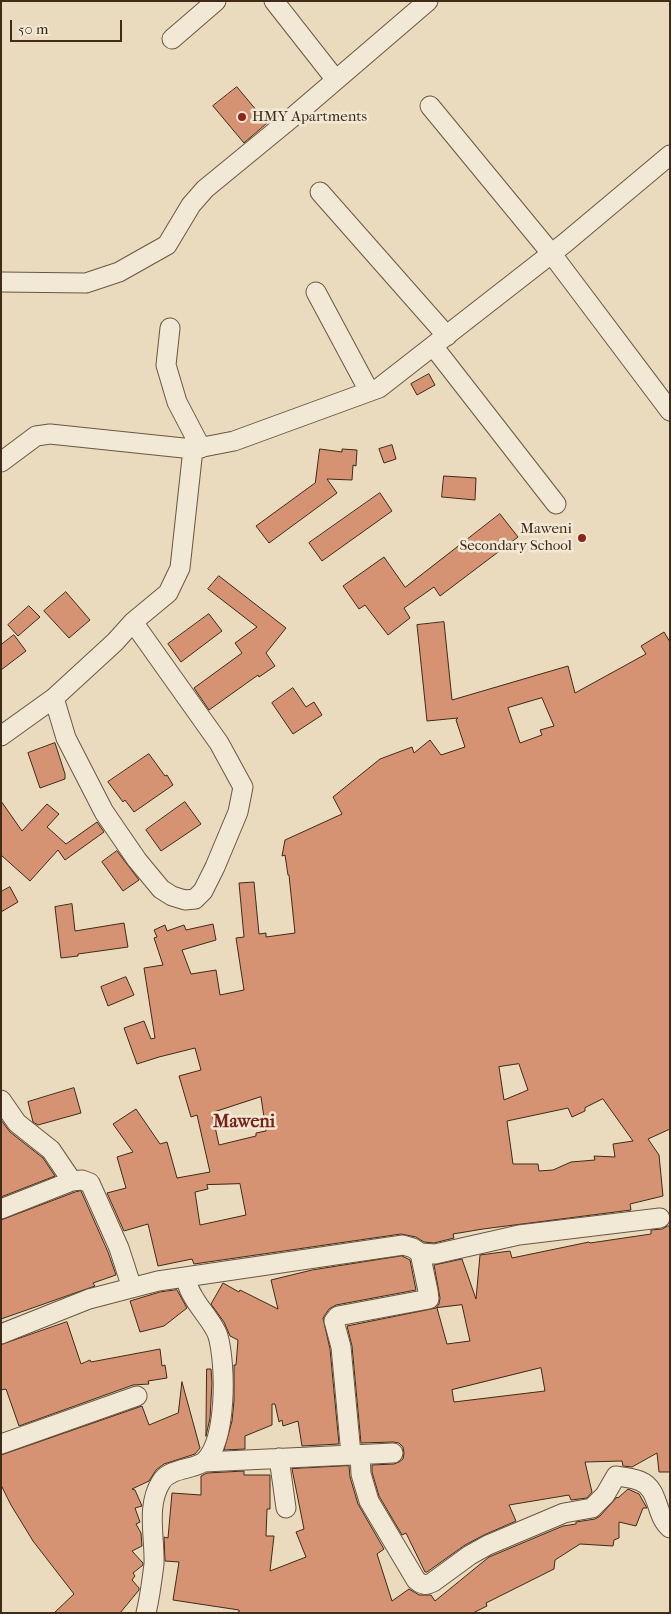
<!DOCTYPE html>
<html>
<head>
<meta charset="utf-8">
<style>
	body { margin:0 }
	#map { position:relative; width:671px; height:1614px; overflow:hidden; background:#eadbbf; font-family:"IM FELL French Canon",serif }
	canvas { display:block }
	.frame { position:absolute; inset:0; border:2px solid #3f2b17; pointer-events:none }
	.scale { position:absolute; left:10px; top:20px; width:112px; height:22px; box-sizing:border-box; border:2px solid #3f2b17; border-top:0; padding-left:6px; font-size:15px; line-height:18px; white-space:nowrap; color:#3f2b17; -webkit-text-stroke:4px #f1e8d5; paint-order:stroke }
</style>
</head>
<body>
<div id="map">
<canvas width="671" height="1614"></canvas>
<div class="frame"></div>
<div class="scale">50 m</div>
</div>
<script>
const ctx = document.querySelector('canvas').getContext('2d');
ctx.lineJoin = 'round';
function fillPath(path, color) { ctx.fillStyle = color; ctx.fill(path, 'evenodd'); }
function strokePath(path, color, width, dash) { ctx.strokeStyle = color; ctx.lineWidth = width; ctx.lineCap = dash ? 'butt' : 'round'; ctx.setLineDash(dash || []); ctx.stroke(path); }
function drawText(font, color, halo, rows, align = 'center') {
  ctx.font = font + ' "IM FELL French Canon",serif'; ctx.lineWidth = 5; ctx.setLineDash([]); ctx.textBaseline = 'middle'; ctx.strokeStyle = halo; ctx.fillStyle = color; for (const [text, x, y, turn = 0] of rows) {
    ctx.save(); ctx.translate(x, y); ctx.rotate((+turn || 0) * Math.PI / 180); ctx.textAlign = isNaN(turn) ? turn : align; if (halo) ctx.strokeText(text, 0, 0); ctx.fillText(text, 0, 0); ctx.restore();
  }
}
const building = new Path2D(`
	M237 87 267 123 244 143 213 106Z
	M429 374 435 385 417 395 411 384Z
	M392 445 396 459 384 463 379 449Z
	M320 449 342 452V449L357 450 356 466 353 465 352 480 327 479 337 493 269 543 256 526 315 483Z
	M444 476 476 478 475 500 442 497Z
	M380 493 392 511 322 561 309 543Z
	M500 514 518 537 440 596 434 587 404 608 410 618 388 635 365 605 359 609 343 586 384 557 405 587Z
	M219 576 286 628 266 653 275 666 259 677 258 675 209 710 194 688 242 653 235 643 257 627 208 589Z
	M66 592 90 620 69 638 44 611Z
	M29 606 40 617 18 636 8 625Z
	M209 614 222 631 181 662 168 644Z
	M444 622 452 700 568 666 575 693 646 654 641 646 664 632 670 642V1129L648 1139 659 1155 663 1196 630 1204 631 1210 483 1229 453 1234 454 1238 434 1243 424 1242 416 1237 401 1234 194 1264 192 1259 158 1266 148 1224 124 1231 107 1193 126 1188 117 1157 133 1152 113 1124 136 1109 160 1144 167 1142 177 1178 210 1172 197 1115 191 1117 179 1076 201 1070 195 1048 159 1057 137 1064 124 1028 144 1021 151 1039 155 1038 144 968 163 965 154 938 157 937 154 930 165 925 167 931 184 925 186 930 213 924 216 940 182 950 191 974 216 970 220 995 244 990 236 938 244 937 239 883 254 882 259 934 266 933V937L295 933 289 875H288L285 855 282 856 285 840 342 814 333 797 380 759 412 747 414 753 430 740 441 755 465 747 456 720 458 718 427 721 417 625ZM542 698 554 726 540 730 542 735 520 743 508 708ZM519 1064 528 1090 504 1100 499 1067ZM261 1097 266 1131 256 1133V1136L219 1145 212 1113ZM603 1099 633 1141 613 1144 615 1157 594 1156 595 1160 571 1162 553 1170 539 1171 538 1164H513L507 1121 568 1108 572 1117 585 1111V1108ZM240 1184 246 1215 200 1225 195 1192 208 1189 207 1185Z
	M14 635 26 651 1 670V645Z
	M293 688 306 707 314 702 322 715 293 734 272 703Z
	M55 743 65 774V779L40 788 28 753Z
	M149 754 165 776 167 775 173 785 134 812 125 800 123 802 108 782Z
	M1 801 22 831 47 804 59 814 47 827 66 844 97 822 104 832 65 860 58 850 30 881 1 855Z
	M185 802 201 824 161 851 146 830Z
	M117 851 139 880 123 891 102 862Z
	M10 887 18 902 1 912V892Z
	M72 904 75 931 124 923 128 947 78 954V956L61 958 55 907Z
	M126 977 134 995 108 1006 101 987Z
	M74 1088 81 1113 38 1125 33 1122 28 1102Z
	M1 1120 10 1132 43 1158 55 1176 1 1197Z
	M81 1191 108 1252 116 1275 93 1283 95 1286 1 1319V1220L75 1192Z
	M668 1226H670V1472H659L657 1453 632 1467 623 1466 622 1461 585 1462 592 1492 587 1498 571 1500 569 1495 509 1505 516 1521 484 1535 465 1545 427 1572H425L406 1533 402 1535 379 1496 372 1472V1465L394 1464 399 1462 403 1459 404 1453 403 1447 399 1443 393 1442 361 1443 352 1346 347 1326 436 1308 439 1304 440 1298 434 1265 462 1259 476 1299 480 1255 510 1251 512 1258 589 1242 590 1243 651 1234V1230L662 1229ZM462 1305 470 1341 447 1344 437 1308ZM541 1368 545 1391 454 1402 452 1390Z
	M402 1256 410 1260 416 1290 336 1305 329 1309 323 1318 330 1349 339 1444 302 1446 298 1421 283 1426 282 1420 279 1422 275 1404H272V1425L245 1436V1449L224 1450 232 1421 234 1401V1365H236L238 1340 230 1336 224 1322 211 1304 223 1283 239 1292 240 1290 278 1309 271 1280 312 1270Z
	M177 1290 187 1308 164 1326 140 1332 130 1301 160 1292Z
	M67 1322 81 1364 90 1360 91 1362 160 1349 162 1366 165 1365 167 1378 148 1381 149 1384 133 1385 19 1426 6 1389 1 1390V1345Z
	M207 1369H211L212 1383 210 1418 206 1436Z
	M182 1382 200 1448 195 1454 164 1464 156 1470 149 1481 132 1489 135 1490 142 1506 135 1508 140 1522 136 1524 141 1533 142 1546 132 1551 143 1563V1565L133 1573 135 1576 132 1580 139 1588V1590L120 1613H54L74 1594 33 1541 11 1505 1 1485V1455L142 1406 149 1425 178 1413Z
	M349 1466 350 1477 358 1504 384 1549 377 1554 392 1601 409 1589 419 1595H431L435 1601 489 1557 563 1526 576 1524V1522L595 1519 600 1516 617 1497 618 1498 628 1489 639 1494 647 1508H643L636 1526 619 1522V1538L614 1540 613 1546 580 1544 555 1560 554 1569 486 1603 487 1606 473 1613H239V1610L173 1600 179 1562 165 1561 164 1537 168 1538 172 1493 201 1495V1476L207 1473 244 1471V1475H270V1509H267L266 1536H274L270 1571 306 1557 296 1532 304 1529 292 1469Z`);
fillPath(building, '#d59373');
strokePath(building, '#3f2b17', 1);
const minor = new Path2D(`
	M274 1 336 80
	M172 39 216 1
	M430 106 551 253 670 411
	M320 192 447 336
	M1 282 86 283 119 272 167 245 191 205 205 189 294 116 428 1
	M316 292 369 391
	M170 328 166 365 177 402 201 448
	M433 346 556 504
	M1 462 36 436 50 434 193 449 234 441 379 388 565 243 670 155
	M133 622 219 743 243 787 238 812 215 867 203 891 195 899 185 900 172 896 161 889 137 860 104 812 66 738 54 698 115 642 133 622 168 593 180 568 193 449
	M1 736 54 698
	M1 1100 17 1123 51 1150 72 1181
	M1 1209 72 1181 82 1180 90 1183 119 1248 132 1288
	M1 1334 89 1299 158 1281 403 1245 413 1248 420 1253 435 1254 519 1235 660 1218
	M1 1444 137 1396
	M351 1454 341 1347 334 1321 338 1316 429 1299 428 1291 420 1253
	M360 1455 361 1474 369 1501 416 1580C422 1585 426 1586 433 1582L470 1555 488 1545 564 1513 592 1508 605 1495 616 1476C624 1477 633 1478 640 1481 660 1489 655 1516 670 1528
	M279 1458 286 1508
	M204 1462 393 1453
	M146 1613C150 1597 152 1580 154 1564 155 1537 146 1506 161 1482 170 1467 195 1470 205 1461 227 1439 226 1365 218 1336 215 1325 200 1309 194 1298 190 1292 187 1284 185 1277`);
strokePath(minor, '#6a5741', 21);
strokePath(minor, '#f1e8d5', 19);
for (const [x, y, r, color] of [
	[242,117,5,"#8f2418"],
	[582,538,5,"#8f2418"]
]) { const dot = new Path2D(); dot.arc(x, y, r, 0, 2 * Math.PI); ctx.fillStyle = color; ctx.fill(dot); strokePath(dot, '#f1e8d5', 2); }
drawText('15px', '#3f2b17', '#f1e8d5', [
	["HMY Apartments",252,117],
	["Maweni",572,529,"right"],
	["Secondary School",572,546,"right"]
], 'left');
drawText('bold 18px', '#7a1f14', '#f1e8d5', [
	["Maweni",244,1123]
]);
</script>
</body>
</html>
